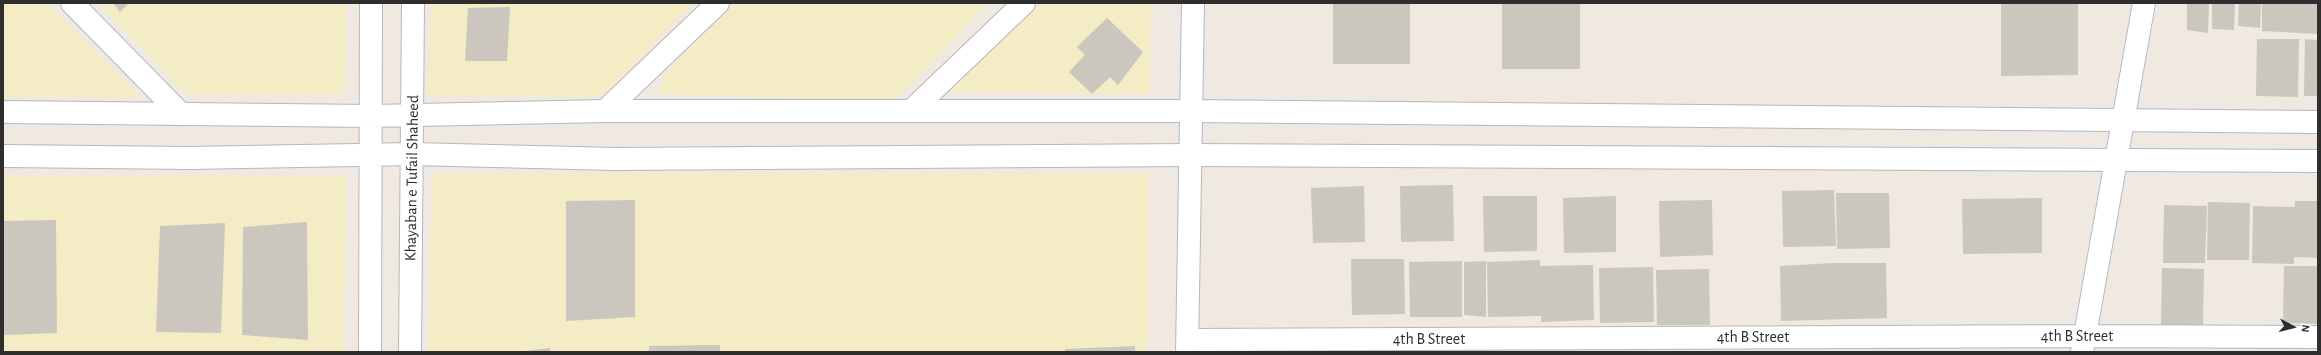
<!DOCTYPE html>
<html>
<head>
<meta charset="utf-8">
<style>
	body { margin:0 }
	#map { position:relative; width:2321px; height:355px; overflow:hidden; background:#efe9e1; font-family:"Alegreya Sans",sans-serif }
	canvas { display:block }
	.frame { position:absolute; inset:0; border:4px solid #2e2e2e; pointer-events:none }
	.north { position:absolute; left:2273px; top:307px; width:40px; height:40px; -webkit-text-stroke:3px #fff; paint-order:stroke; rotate:97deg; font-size:11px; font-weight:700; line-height:16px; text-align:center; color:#2e2e2e }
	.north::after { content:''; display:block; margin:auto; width:14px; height:18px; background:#2e2e2e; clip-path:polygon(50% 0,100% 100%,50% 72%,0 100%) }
</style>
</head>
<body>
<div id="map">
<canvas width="2321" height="355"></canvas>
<div class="frame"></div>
<div class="north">N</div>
</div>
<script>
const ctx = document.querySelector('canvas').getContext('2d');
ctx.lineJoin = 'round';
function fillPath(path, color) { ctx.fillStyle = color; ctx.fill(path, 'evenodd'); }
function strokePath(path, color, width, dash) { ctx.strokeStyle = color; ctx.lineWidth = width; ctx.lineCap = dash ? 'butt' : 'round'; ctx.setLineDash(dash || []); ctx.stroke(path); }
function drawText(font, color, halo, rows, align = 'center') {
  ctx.font = font + ' "Alegreya Sans",sans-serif'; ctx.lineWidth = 3.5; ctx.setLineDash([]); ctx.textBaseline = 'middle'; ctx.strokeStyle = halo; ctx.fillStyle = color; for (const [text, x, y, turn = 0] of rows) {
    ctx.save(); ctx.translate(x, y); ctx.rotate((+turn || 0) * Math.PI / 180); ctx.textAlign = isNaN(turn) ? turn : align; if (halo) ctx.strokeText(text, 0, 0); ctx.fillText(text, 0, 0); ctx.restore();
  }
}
fillPath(new Path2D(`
	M3 3H47L141 98 3 97Z
	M98 3H346L345 94H186Z
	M434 3H693L601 97 427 95 431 5Z
	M737 3H988L895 101 657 94 668 69Z
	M1041 3H1151L1150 94 943 92Z
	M432 173 1149 174 1148 352H428Z
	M346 175 344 352H3V176Z`), '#f3ecc5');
fillPath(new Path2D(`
	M113 3H129L120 12Z
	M1333 3H1410V64H1333Z
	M1502 3H1580V69H1502Z
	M2001 3H2078V75L2001 76Z
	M2187 3H2209L2208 33 2187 30Z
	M2212 3H2235L2234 30 2212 29Z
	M2239 3H2261L2260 28 2238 26Z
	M2262 3H2318V34L2262 31Z
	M510 7 507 61H465L468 8Z
	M1107 18 1143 52 1118 85 1110 77 1092 94 1069 72 1085 55 1077 47Z
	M2257 39H2299L2298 97 2256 96Z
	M2305 39 2318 40V96H2304Z
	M1453 185 1454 241 1401 242 1400 186Z
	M1364 186 1365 242 1313 243 1311 188Z
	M1834 190 1836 246 1783 247 1782 191Z
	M1836 193H1889L1890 248 1837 249Z
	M1483 196H1537V251L1484 252Z
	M1616 196V252L1564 253 1563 198Z
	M2042 198V253L1963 254 1962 199Z
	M635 200V317L566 321V201Z
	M1712 200 1713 255 1660 257 1659 201Z
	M2295 201H2318V258L2294 257V264L2252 263 2253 206 2295 207Z
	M2208 202 2250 203 2249 260H2207Z
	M2164 205 2207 206 2205 263H2163Z
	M56 220 57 333 3 335V221Z
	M307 222 308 340 242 335 243 227Z
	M225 223 221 333 156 332 160 226Z
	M1351 259H1404L1405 314 1352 315Z
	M1540 260V266L1593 265 1594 320 1541 322V316L1488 317 1487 262Z
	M1462 261V317H1410L1409 262Z
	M1486 261V317L1464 315V262Z
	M1833 263H1886L1887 318 1781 321 1780 266Z
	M2284 266H2318V324L2283 323Z
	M1653 267 1654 322 1600 323 1599 268Z
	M2162 268 2204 269 2203 326 2161 325Z
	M1709 269 1710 325H1657L1656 270Z
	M720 345V352H649V346Z
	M1135 346V352H1065V349Z
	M550 348V352H524V351Z`), '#cbc7bf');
const minor = new Path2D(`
	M72 3 180 113
	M605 111 718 3
	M911 111 1024 3
	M1188 340 2085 336 2318 337
	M1187 352 1193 3
	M2082 352 2144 3`);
const tertiary = new Path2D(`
	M3 112 371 116 605 111H1191L2318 122
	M3 156 189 158 413 154 615 159 1191 155 2318 161
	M370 352 371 3
	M410 352 413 3`);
strokePath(minor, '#b4b7c1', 24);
strokePath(tertiary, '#b4b7c1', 24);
strokePath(minor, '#fff', 22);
strokePath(tertiary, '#fff', 22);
drawText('16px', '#2e2e2e', '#fff', [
	["Khayaban e Tufail Shaheed",412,178,-89],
	["4th B Street",2077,336],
	["4th B Street",1753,337],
	["4th B Street",1429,339]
]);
</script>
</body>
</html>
